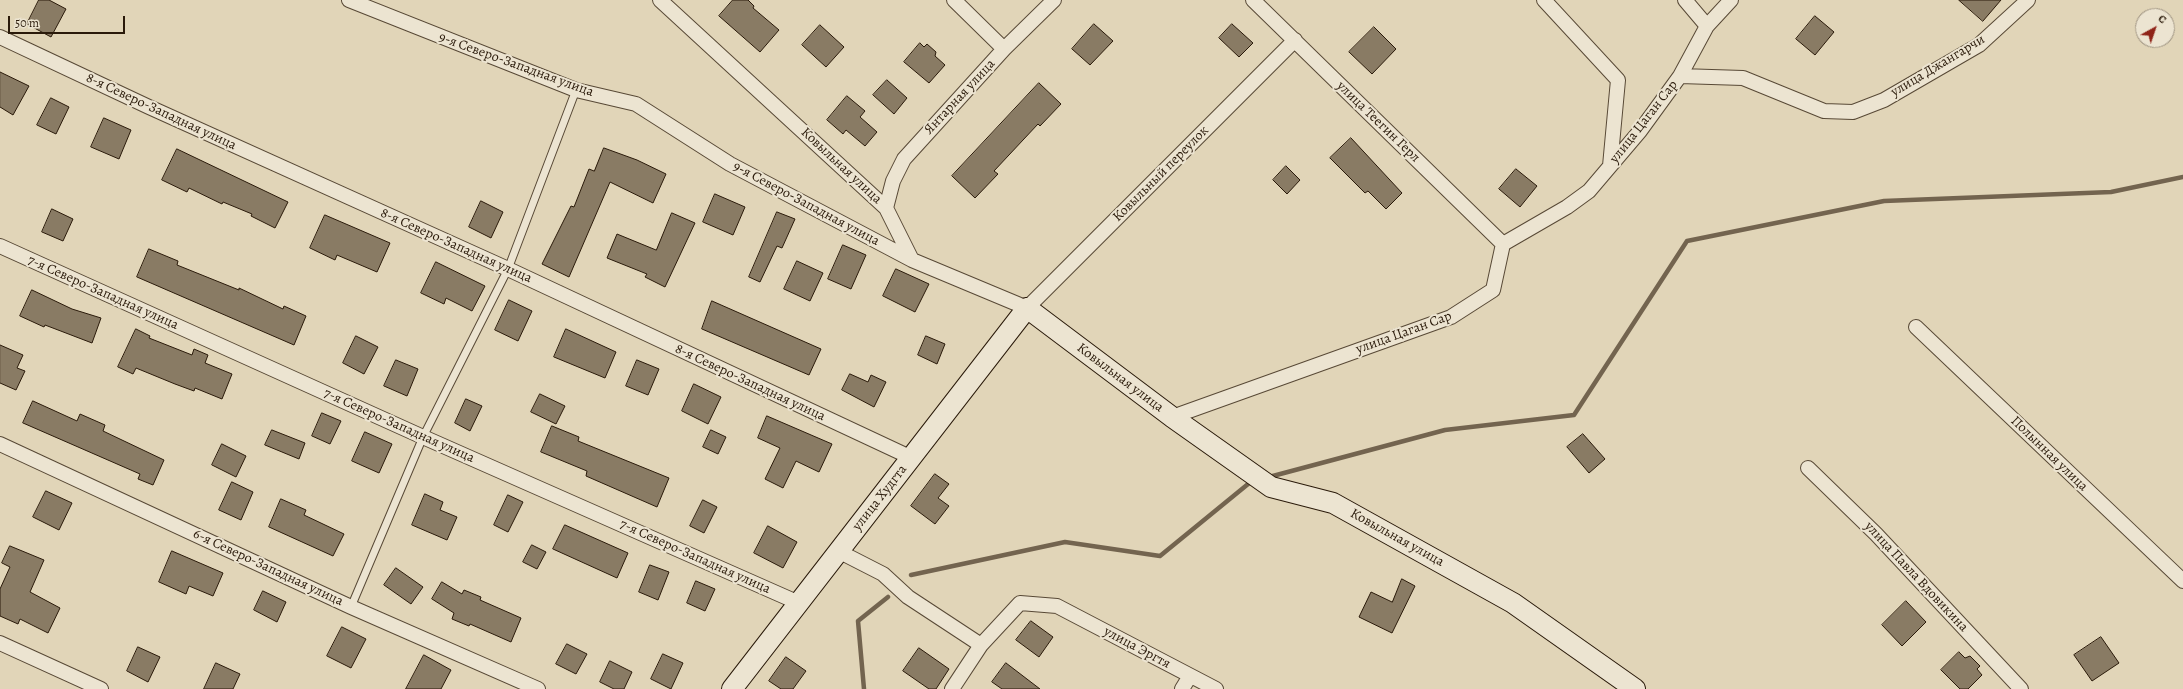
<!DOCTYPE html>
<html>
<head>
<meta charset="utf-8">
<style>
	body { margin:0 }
	#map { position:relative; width:2183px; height:689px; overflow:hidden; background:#e1d5b8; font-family:Alegreya,serif }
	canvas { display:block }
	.north { position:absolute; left:2135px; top:8px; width:40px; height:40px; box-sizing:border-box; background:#ece4d1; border:1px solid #9e9381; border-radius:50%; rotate:40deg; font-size:11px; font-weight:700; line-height:16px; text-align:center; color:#2a1a0a }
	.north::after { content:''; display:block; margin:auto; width:14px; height:18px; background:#8f2418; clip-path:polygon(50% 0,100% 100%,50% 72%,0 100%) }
	.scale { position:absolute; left:8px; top:16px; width:117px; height:18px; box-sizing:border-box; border:2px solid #2a1a0a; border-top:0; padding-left:5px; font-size:12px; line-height:14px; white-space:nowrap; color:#2a1a0a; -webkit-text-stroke:3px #ece4d1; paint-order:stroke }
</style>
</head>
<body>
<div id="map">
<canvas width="2183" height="689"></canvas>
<div class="north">С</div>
<div class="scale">50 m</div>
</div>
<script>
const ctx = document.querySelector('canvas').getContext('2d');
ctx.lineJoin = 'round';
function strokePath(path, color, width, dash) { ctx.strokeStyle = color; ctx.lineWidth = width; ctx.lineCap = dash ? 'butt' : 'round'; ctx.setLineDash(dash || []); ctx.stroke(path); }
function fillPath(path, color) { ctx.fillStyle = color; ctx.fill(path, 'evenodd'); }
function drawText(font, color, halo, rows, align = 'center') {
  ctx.font = font + ' Alegreya,serif'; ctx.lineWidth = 4; ctx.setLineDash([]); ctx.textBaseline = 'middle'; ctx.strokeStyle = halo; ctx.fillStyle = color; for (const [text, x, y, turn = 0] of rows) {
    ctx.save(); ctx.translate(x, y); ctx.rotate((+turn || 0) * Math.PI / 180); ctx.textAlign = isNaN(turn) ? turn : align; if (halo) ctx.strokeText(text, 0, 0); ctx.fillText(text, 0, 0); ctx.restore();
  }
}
strokePath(new Path2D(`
	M1269 477 1445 430 1574 415 1687 241 1884 201 2111 192 2183 177
	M911 575 1065 542 1160 556 1253 480
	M864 689 858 621 888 597`), '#73644f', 4.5);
const building = new Path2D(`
	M39 0H49L66 9 51 37 27 24Z
	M733 0H748L754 6 753 8 779 30 760 52 719 16Z
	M1959 0H2001L1983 21Z
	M1815 16 1834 32 1815 55 1796 39Z
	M1094 24 1113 41 1090 65 1072 49Z
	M1232 24 1253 43 1239 57 1219 38Z
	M820 25 844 47 826 67 802 45Z
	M1374 27 1396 49 1372 74 1349 52Z
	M920 43 924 47 927 44 936 52 935 56 945 65 929 83 904 62Z
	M0 72 29 86 13 115 0 107Z
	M887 80 907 98 894 114 873 95Z
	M1039 83 1061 104 1040 126 1038 124 994 171 998 174 975 198 952 176Z
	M847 96 865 111 860 117 877 132 865 146 846 130 843 134 827 120Z
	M51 98 69 107 56 134 37 125Z
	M104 118 131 130 119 159 91 147Z
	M1351 138 1402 193 1386 209 1368 191 1365 193 1330 158Z
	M604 148 637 160 666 174 653 203 610 182 569 277 542 264 571 206 574 207 589 169 594 171Z
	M177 149 288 202 275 228 251 216 252 214 223 202 222 204 189 188 187 192 162 180Z
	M1286 166 1300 180 1287 194 1273 180Z
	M1516 169 1537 186 1520 207 1499 189Z
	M715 194 745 207 733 235 703 222Z
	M481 201 503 212 491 238 469 227Z
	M52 209 73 219 63 241 42 232Z
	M777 212 795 219 782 248 777 246 760 282 749 277Z
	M672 213 695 223 665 287 645 277 647 274 607 258 617 234 656 250Z
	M325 215 390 243 377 272 337 255 335 260 310 248Z
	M843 245 866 255 851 289 828 279Z
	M149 249 178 261 177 265 239 290V288L283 309 284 306 306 316 294 345 137 277Z
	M797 261 823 273 810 301 784 289Z
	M436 262 485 286 472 311 446 298 444 304 421 293Z
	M896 269 929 284 915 312 883 296Z
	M32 290 72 309 101 318 92 343 45 325 44 327 20 316Z
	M509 300 532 311 518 341 495 330Z
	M712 301 821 349 809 375 702 329Z
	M136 329 150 336 149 338 192 355 194 349 208 355 205 363 232 374 222 399 195 388 194 391 175 384 136 368 133 374 118 367Z
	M566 329 616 352 605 378 554 357Z
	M356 336 378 347 364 374 343 363Z
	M926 336 945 344 937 364 918 355Z
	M0 345 23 355 17 368 25 371 16 390 0 383Z
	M396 360 418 369 407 396 384 386Z
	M637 360 659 369 648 395 626 386Z
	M850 374 868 382 871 375 886 382 874 407 842 390Z
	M694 384 721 397 708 424 682 411Z
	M540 394 565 406 556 424 531 412Z
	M466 399 482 406 470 431 455 423Z
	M33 401 77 421 80 414 105 425 103 431 164 460 153 485 138 479 140 474 23 423Z
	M322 413 341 421 330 444 312 436Z
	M767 416 832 444 819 472 796 461 783 488 765 479 780 448 758 438Z
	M552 426 579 437 578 441 669 478 657 507 586 476 587 471 541 452Z
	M272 430 305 443 299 459 265 445Z
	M711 430 726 437 718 454 703 447Z
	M365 432 392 444 379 473 352 461Z
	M1583 434 1605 459 1589 473 1567 447Z
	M222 444 246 456 236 477 212 465Z
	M935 474 949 484 938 498 949 506 935 524 911 506Z
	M232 482 253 492 241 520 219 510Z
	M46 491 72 503 59 530 33 517Z
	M425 494 443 502 440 510 457 517 447 540 412 525Z
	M508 495 523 502 508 532 494 525Z
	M281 499 306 510 304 515 344 534 333 556 269 527Z
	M703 500 717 507 704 533 690 526Z
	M565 525 628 553 617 578 553 549Z
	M768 526 797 542 783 568 754 553Z
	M532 545 546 552 537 569 523 562Z
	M10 546 44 560 30 592 60 608 48 633 20 619 18 624 0 616V589L10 567 2 563Z
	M172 551 223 573 213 596 189 586 186 594 159 582Z
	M650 565 669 572 658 600 639 592Z
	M396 568 423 587 411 604 384 585Z
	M1402 579 1415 586 1392 633 1359 617 1371 592 1392 602Z
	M696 581 715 589 705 611 687 603Z
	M442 582 462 594 464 590 481 597 480 600 521 618 511 642 470 624 469 626 452 619 454 613 432 599Z
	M263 591 286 602 277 622 254 610Z
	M1906 601 1926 622 1902 646 1882 625Z
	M1031 621 1053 637 1039 657 1016 640Z
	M342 627 366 639 351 668 327 656Z
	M2101 637 2119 663 2092 681 2074 655Z
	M567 644 587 654 576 674 556 664Z
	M138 647 160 657 148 682 127 671Z
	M919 648 949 669 936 689H929L903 671Z
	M1959 652 1965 658 1970 656 1980 666 1977 669 1982 675 1968 689H1960L1941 670Z
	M663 654 683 663 671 689 651 679Z
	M424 655 451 670 441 689H406Z
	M786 657 806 671 793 689H781L769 681Z
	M610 661 632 672 624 689H614L600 682Z
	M216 663 240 674 233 689H204Z
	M1006 663 1040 689H1002L992 682Z`);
fillPath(building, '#897b64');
strokePath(building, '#2a1a0a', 1);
const lane = new Path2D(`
	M351 607 423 437 508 269 576 90`);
const street = new Path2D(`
	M349 0 576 90 636 104 730 164 912 260
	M660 0 886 208 912 260 1027 308 1295 40
	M954 0 1004 49
	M1253 0 1503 244
	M1544 0 1618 80 1610 166
	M1685 0 1707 26
	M0 37 149 107 508 269 912 458
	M1680 76 1743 78 1824 111 1853 112 1884 100 1979 45 2028 0
	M886 208 893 181 904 159 1004 49 1054 0
	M0 246 423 437 799 603
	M1916 327 2183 581
	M1172 417 1451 317 1493 290 1503 244 1567 207 1589 191 1640 131 1680 76 1707 26 1731 0
	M0 444 351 607 538 689
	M1808 468 1876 534 2021 689
	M838 551 883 574 908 597 981 645
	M0 643 101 689
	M952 689 981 645 1020 603 1057 606 1216 689
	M1182 689 1190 676`);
const secondary = new Path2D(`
	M732 689 1027 308 1172 417 1271 487 1333 503 1513 603 1635 689`);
strokePath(lane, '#584936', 9);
strokePath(street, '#584936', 16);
strokePath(secondary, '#2a1a0a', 22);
strokePath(lane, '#ece4d1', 7);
strokePath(street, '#ece4d1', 14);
strokePath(secondary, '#ece4d1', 20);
drawText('14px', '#2a1a0a', '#ece4d1', [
	["9-я Северо-Западная улица",516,65,20],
	["улица Джангарчи",1938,66,-31],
	["Янтарная улица",960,97,-47],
	["8-я Северо-Западная улица",161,112,25],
	["улица Теегин Герл",1378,122,44],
	["улица Цаган Сар",1644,122,-52],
	["Ковыльная улица",841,166,43],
	["Ковыльный переулок",1161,174,-45],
	["9-я Северо-Западная улица",806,204,28],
	["8-я Северо-Западная улица",456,246,24],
	["7-я Северо-Западная улица",103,293,24],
	["улица Цаган Сар",1404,333,-20],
	["Ковыльная улица",1120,378,37],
	["8-я Северо-Западная улица",750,383,25],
	["7-я Северо-Западная улица",399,426,24],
	["Полынная улица",2049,454,44],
	["улица Худгта",880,498,-52],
	["Ковыльная улица",1397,538,29],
	["7-я Северо-Западная улица",695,557,24],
	["6-я Северо-Западная улица",268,568,25],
	["улица Павла Вдовикина",1916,577,47],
	["улица Эргтя",1137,648,28]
]);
</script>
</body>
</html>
